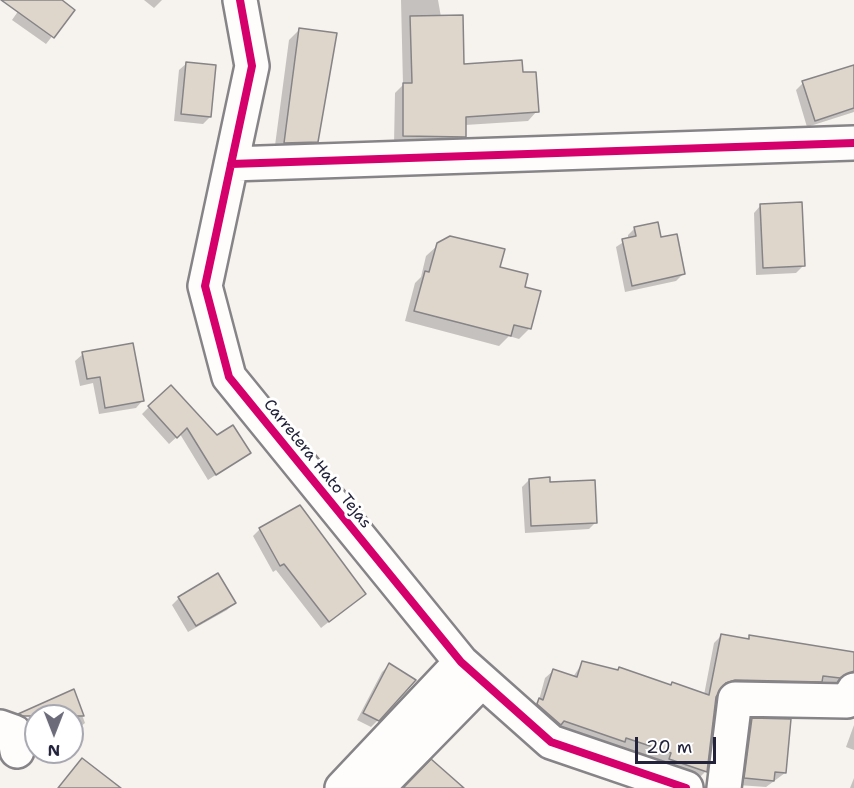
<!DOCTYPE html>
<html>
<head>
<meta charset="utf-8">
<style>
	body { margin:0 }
	#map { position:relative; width:854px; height:788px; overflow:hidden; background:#f6f2ee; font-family:"Shantell Sans",sans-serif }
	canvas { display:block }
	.north { position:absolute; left:24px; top:704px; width:60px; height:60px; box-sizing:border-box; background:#fff; border:2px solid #a7a7b1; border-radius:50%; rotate:180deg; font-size:16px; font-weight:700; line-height:24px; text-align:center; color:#22223b }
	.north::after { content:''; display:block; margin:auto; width:21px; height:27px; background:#6c6b7a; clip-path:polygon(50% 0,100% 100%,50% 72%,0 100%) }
	.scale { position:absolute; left:635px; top:737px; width:81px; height:27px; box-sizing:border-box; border:3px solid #22223b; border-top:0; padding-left:8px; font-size:18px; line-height:21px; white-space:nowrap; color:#22223b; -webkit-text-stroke:4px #fff; paint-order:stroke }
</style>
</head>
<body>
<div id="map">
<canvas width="854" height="788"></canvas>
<div class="north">N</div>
<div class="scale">20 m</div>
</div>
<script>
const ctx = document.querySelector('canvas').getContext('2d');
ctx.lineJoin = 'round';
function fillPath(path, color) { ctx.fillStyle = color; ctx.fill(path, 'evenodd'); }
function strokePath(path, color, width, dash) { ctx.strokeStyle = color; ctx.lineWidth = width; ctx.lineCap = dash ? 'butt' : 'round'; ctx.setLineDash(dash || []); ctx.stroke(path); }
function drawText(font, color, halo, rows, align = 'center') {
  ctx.font = font + ' "Shantell Sans",sans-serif'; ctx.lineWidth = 6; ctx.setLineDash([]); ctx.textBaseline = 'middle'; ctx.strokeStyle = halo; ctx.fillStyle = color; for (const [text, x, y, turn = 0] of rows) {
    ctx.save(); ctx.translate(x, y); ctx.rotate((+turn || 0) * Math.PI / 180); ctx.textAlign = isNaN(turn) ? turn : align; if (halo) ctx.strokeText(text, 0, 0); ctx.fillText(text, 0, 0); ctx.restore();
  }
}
fillPath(new Path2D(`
	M26 0H59L73 10 46 44 12 20Z
	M144 0H162L154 8Z
	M401 0H438L441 17 463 66 522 74 537 111 528 121 465 125V136L455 145 394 144 395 93 403 85Z
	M299 30 317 142 306 152 274 153 289 40Z
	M187 63 210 117 203 124 174 121 179 70Z
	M854 80V112L807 127 796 90 803 83Z
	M761 205 803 266 796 273 756 275 754 213Z
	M635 228 660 239 683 274 676 281 625 292 616 247 628 239V235Z
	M438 245 498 268 523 288 530 328 519 339 509 336 499 346 405 321 415 283 421 277 426 256Z
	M83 354 143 400 136 408 99 414 93 383 80 386 75 361Z
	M149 407 217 437 249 453 208 480 180 434 169 444 142 414Z
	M529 480 549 484 596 522 589 529 525 533 522 487Z
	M260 529 364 594 321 628 276 570 273 572 253 536Z
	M179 598 234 603 227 610 188 632 172 605Z
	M722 635 746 640 750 636 851 671 831 686 818 684 813 689H720L715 696 706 771 698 779 662 767 664 761 619 746 616 750 556 728 531 708 539 700 545 678 553 671 573 677 583 662 704 695 714 643Z
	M389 665 378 720 371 727 357 720 382 672Z
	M73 691 85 723 72 733V716H41L39 710Z
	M752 720 785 773 766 787 738 785 745 727Z
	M854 725V750L846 747Z
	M854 778V788H850Z`), '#0003');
const building = new Path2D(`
	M1 0H62L75 10 54 38Z
	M463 15 464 64 522 60 523 72H536L539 112 466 117V137L403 136V83H412L410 16Z
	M299 28 337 33 318 142 284 143Z
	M186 62 216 65 211 117 181 114Z
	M854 65V108L815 121 802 81Z
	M802 202 805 266 763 268 760 204Z
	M658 222 661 237 677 234 685 274 632 286 622 239 636 236 634 227Z
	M450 236 505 249 500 267 528 274 525 287 541 291 531 329 514 325 511 336 414 311 425 271 429 272 437 243Z
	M133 343 144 401 105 408 100 377 87 379 82 352Z
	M171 385 217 435 233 425 251 453 216 475 187 428 177 438 148 406Z
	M550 477V482L595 480 597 523 531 526 529 479Z
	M300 505 366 594 329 622 284 564 280 566 259 528Z
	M218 573 236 603 196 626 178 597Z
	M721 634 749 639V635L854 652V671L840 678 823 676 822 682 735 680 726 683 716 697 707 772 669 759 671 753 626 738 625 742 564 721 561 725 537 704 539 698 543 700 553 669 577 677 582 661 618 670 619 667 671 685 672 682 709 695Z
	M389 663 416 680 379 721 363 713Z
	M74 689 84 716H23L18 714Z
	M752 718 791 719 786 773 775 772 774 781 744 778Z
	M82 758 121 788H58Z
	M431 759 464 788H403Z`);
fillPath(building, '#ded5cb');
strokePath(building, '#868487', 1.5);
const minor = new Path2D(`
	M240 0 252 66 205 286 229 377 461 662 551 742 686 788
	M231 164 854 143
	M0 727 14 732 17 751
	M342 788 461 662
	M380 788 388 777 482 681
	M724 788 735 699 847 701 854 690`);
strokePath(minor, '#868487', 38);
strokePath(minor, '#fefdfc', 33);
strokePath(new Path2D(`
	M240 0 252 66 205 286 229 377 461 662 551 742 686 788
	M231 164 854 143`), '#d6006c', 8);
drawText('16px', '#22223b', '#fff', [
	["Carretera Hato Tejas",317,464,51]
]);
</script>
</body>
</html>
